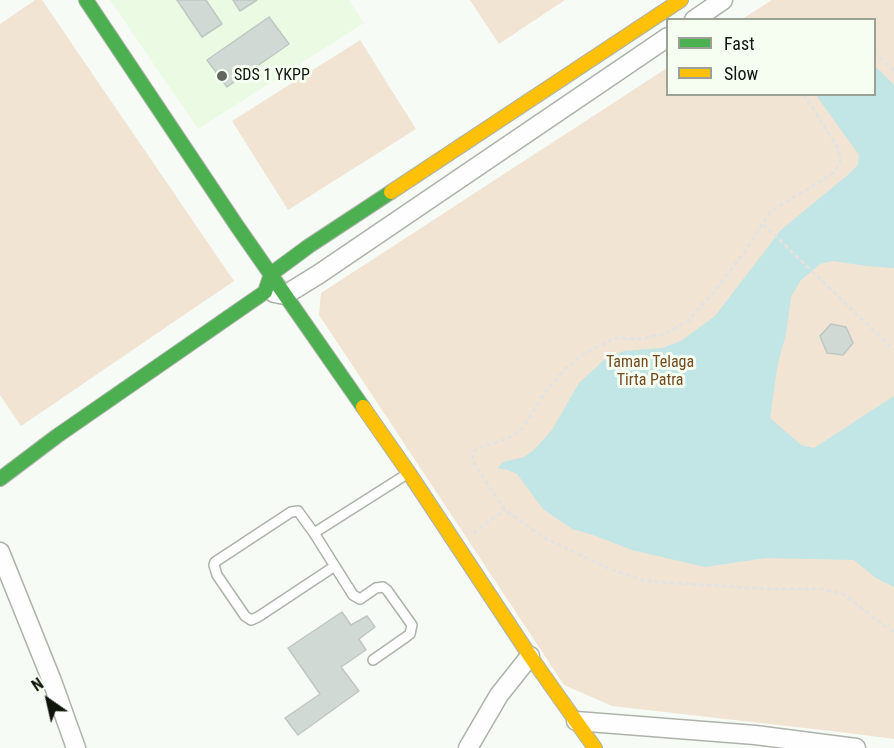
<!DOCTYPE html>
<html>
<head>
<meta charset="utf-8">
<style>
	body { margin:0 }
	#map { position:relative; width:894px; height:748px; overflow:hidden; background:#f7fbf5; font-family:"Roboto Condensed",sans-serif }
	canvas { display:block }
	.legend { position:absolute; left:666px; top:18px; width:210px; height:78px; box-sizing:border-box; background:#f6fef2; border:2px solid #9aa195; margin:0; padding:8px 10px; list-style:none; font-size:18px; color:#0f150a }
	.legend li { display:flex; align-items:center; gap:12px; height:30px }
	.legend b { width:30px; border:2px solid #9aa195 }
	.north { position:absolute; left:18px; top:670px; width:60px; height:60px; -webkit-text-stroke:4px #f6fef2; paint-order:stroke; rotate:326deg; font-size:16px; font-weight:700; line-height:24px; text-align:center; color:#0f150a }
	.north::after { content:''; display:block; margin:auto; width:21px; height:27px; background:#0f150a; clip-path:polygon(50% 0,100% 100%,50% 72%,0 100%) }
</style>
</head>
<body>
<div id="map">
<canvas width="894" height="748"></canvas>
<ul class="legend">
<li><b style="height:8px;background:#4caf50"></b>Fast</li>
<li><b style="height:8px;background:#ffc107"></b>Slow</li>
</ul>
<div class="north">N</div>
</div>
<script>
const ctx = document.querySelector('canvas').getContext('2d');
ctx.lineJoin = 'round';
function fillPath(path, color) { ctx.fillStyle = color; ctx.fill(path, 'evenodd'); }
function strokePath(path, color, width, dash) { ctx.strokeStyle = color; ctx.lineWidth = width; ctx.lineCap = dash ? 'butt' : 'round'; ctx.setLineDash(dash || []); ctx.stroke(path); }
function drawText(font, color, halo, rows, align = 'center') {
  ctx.font = font + ' "Roboto Condensed",sans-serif'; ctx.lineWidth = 6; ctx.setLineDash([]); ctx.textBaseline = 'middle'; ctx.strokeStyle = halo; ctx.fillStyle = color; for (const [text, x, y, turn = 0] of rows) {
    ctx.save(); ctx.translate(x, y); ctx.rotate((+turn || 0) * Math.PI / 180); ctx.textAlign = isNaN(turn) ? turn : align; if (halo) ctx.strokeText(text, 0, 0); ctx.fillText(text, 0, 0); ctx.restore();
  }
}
fillPath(new Path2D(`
	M110 0H349L364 23 198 129Z`), '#ebfae3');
fillPath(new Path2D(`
	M35 0H42L234 281 21 426 0 395V24Z
	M470 0H565L499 44Z
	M772 0H894V739L848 733 612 706 564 685 319 315 321 293 667 68 668 94H874V20L742 19Z
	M360 40 416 129 288 210 232 121Z`), '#f1e4d3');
fillPath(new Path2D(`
	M875 66 894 85V268L866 266 833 261 820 264 801 280 791 297 786 334 778 363 770 418 801 445 814 448 894 396V587L876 578 854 560 766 558 705 567 632 550 593 535 572 529 543 509 517 474 508 470 498 468 503 462 524 457 534 450 552 430 579 383 604 360 624 351 662 348 681 341 715 316 781 230 849 174 858 165 859 155 816 95 874 94Z`), '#c2e5e6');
const building = new Path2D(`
	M177 0H206L222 24 202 37Z
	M233 0H257L240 11Z
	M269 17 289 44 227 87 207 60Z
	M831 324 846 327 853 343 843 355 827 353 820 336Z
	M342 612 351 625 367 616 375 627 359 639 366 650 341 667 359 691 298 735 285 718 320 694 288 648Z`);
fillPath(building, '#d0d9d3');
strokePath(building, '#bec7c1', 1.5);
const lane = new Path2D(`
	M314 533 407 474
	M335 566 258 617 251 620 245 616 217 575 214 565 215 562 291 512 298 511 314 533 353 595 360 599 376 588 383 587 387 590 412 625 410 634 406 637 373 660`);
const street = new Path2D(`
	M694 20 723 0
	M274 293 285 295 319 274 668 37
	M0 552 52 681 76 748
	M576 721 755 735 856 748
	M468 748 499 695 530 656`);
const fast = new Path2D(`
	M86 0 237 226 363 407
	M0 479 57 436 265 292 271 274 309 246 391 192`);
const slow = new Path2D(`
	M391 192 681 0
	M363 407 409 473 530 656 595 748`);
strokePath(lane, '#adb2aa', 12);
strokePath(street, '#adb2aa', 21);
strokePath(fast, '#adb2aa', 16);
strokePath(slow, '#adb2aa', 16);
strokePath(new Path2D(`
	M874 52 894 71
	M804 94 839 150 840 161 835 172 770 212 746 250 714 292 688 321 665 334 639 339 615 338 585 353 565 369 546 391 522 429 507 439 477 448 472 454 475 465 505 510 543 537 605 567 644 581 768 589H822L843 594 894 633
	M763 224 894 350
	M473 533 505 510`), '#e2e3e1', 3, [4.5, 3]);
strokePath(lane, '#fefefe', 9);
strokePath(street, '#fefefe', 18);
strokePath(fast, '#4caf50', 14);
strokePath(slow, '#ffc107', 14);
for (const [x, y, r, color] of [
	[222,76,6,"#60665c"]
]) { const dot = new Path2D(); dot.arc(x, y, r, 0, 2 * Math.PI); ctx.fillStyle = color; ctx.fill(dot); strokePath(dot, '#f6fef2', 2); }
drawText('16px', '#0f150a', '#f6fef2', [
	["SDS 1 YKPP",234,76]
], 'left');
drawText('16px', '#744a1f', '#f6fef2', [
	["Taman Telaga",650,363],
	["Tirta Patra",650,381]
]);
</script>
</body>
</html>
